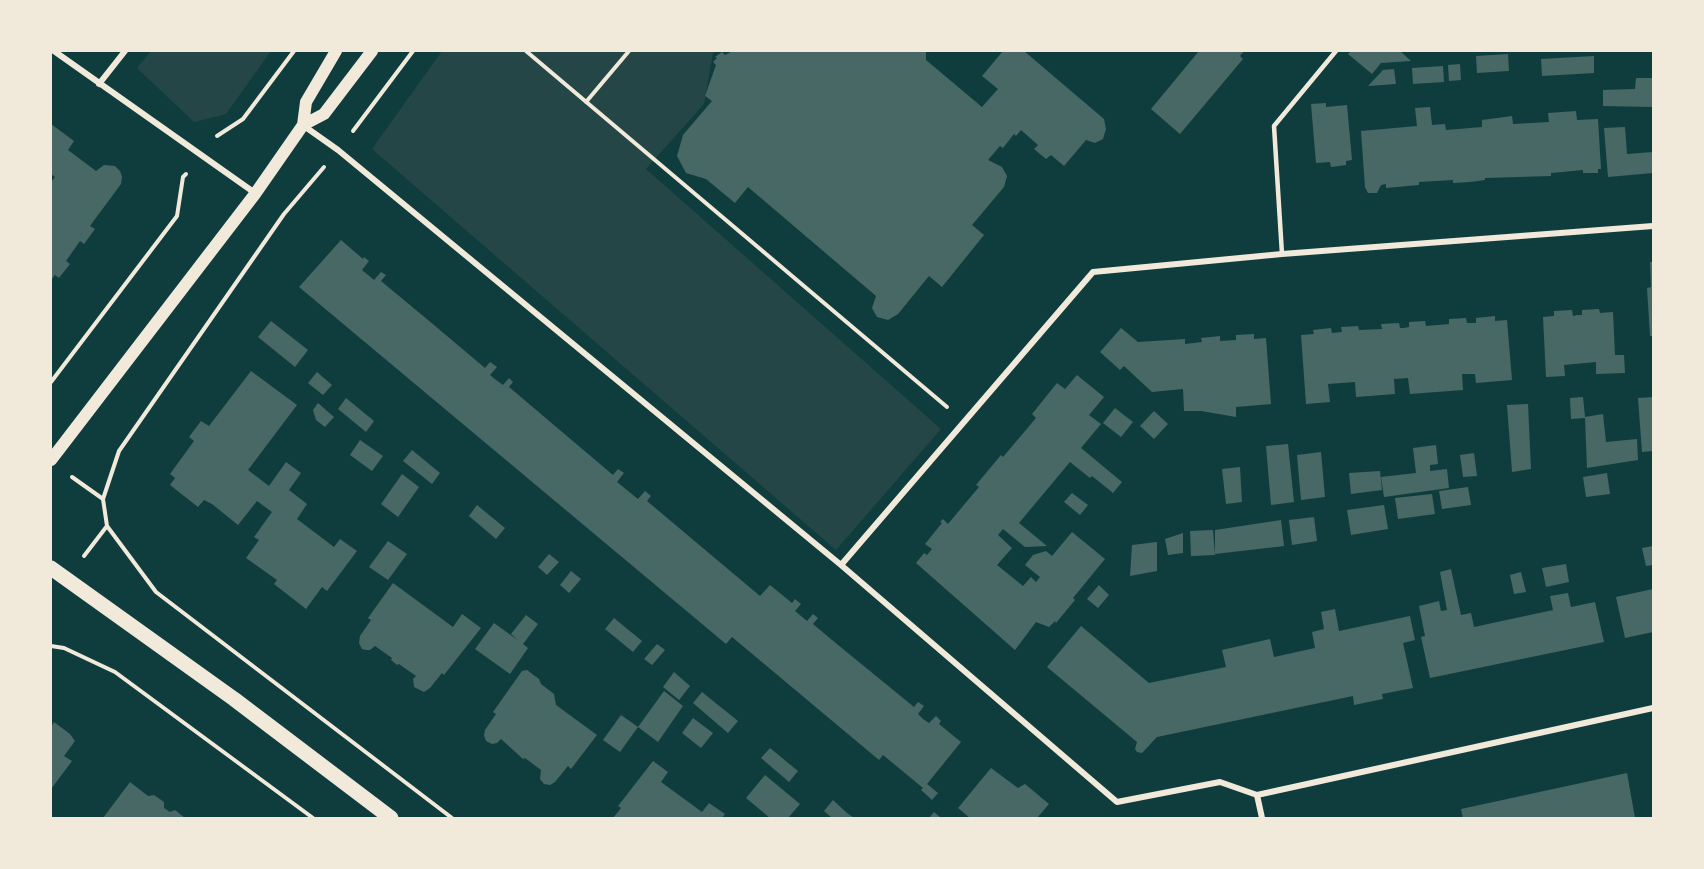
<!DOCTYPE html>
<html>
<head>
<meta charset="utf-8">
<style>
	body { margin:0 }
	#map { position:relative; width:1704px; height:869px; overflow:hidden; background:#0f3d3e; font-family:Signika,sans-serif }
	canvas { display:block }
	.frame { position:absolute; inset:0; border:52px solid #f1e9da; pointer-events:none }
</style>
</head>
<body>
<div id="map">
<canvas width="1704" height="869"></canvas>
<div class="frame"></div>
</div>
<script>
const ctx = document.querySelector('canvas').getContext('2d');
ctx.lineJoin = 'round';
function fillPath(path, color) { ctx.fillStyle = color; ctx.fill(path, 'evenodd'); }
function strokePath(path, color, width, dash) { ctx.strokeStyle = color; ctx.lineWidth = width; ctx.lineCap = dash ? 'butt' : 'round'; ctx.setLineDash(dash || []); ctx.stroke(path); }
fillPath(new Path2D(`
	M151 51H271L226 114 194 122 137 68Z
	M442 51H717L713 53 704 104 646 169 941 429 836 550 372 149Z`), '#244646');
fillPath(new Path2D(`
	M733 51H926V60L982 107 998 89 982 76 1003 51H1024L1104 119 1106 129 1103 139 1095 143 1086 140 1064 166 1051 155 1046 159 1034 149 1038 145 1021 130 1016 136 1014 134 1003 148 1000 146 988 160 1002 167 1007 176 1004 187 972 225 984 235 942 287 929 276 898 314 888 320 877 317 872 308 876 296 748 187 735 203 706 179 686 173 677 156 683 135 712 101 705 96 716 65 713 62 717 58 715 57 722 52 725 55Z
	M1199 51H1244L1240 56 1243 59 1180 134 1151 109Z
	M1351 51H1400L1411 61 1381 63 1372 74 1348 54Z
	M1508 54 1509 71 1477 73 1476 56Z
	M1594 56V73L1542 76 1541 59Z
	M1460 64 1461 80 1449 81 1448 65Z
	M1443 66 1444 82 1413 84 1412 68Z
	M1394 69 1396 84 1368 86 1383 70Z
	M1636 78H1653V107L1603 106V90L1635 89Z
	M1326 103V107L1347 105 1352 160 1346 161V165L1331 167 1330 162 1316 163 1311 104Z
	M1430 107 1432 125 1445 124 1446 130 1482 127V120L1512 116 1513 124 1549 122 1548 113 1576 111 1577 120 1598 119 1601 169H1598V173H1583V170L1551 173V176L1485 178V180L1470 182 1453 183V180L1419 182V185L1386 188V184L1381 185 1377 193H1368L1365 187 1361 131 1417 126 1415 108Z
	M51 124 74 141 68 150 96 171 104 165 115 166 120 171 122 177 121 184 90 226 95 229 84 244 80 241 66 261 70 264 59 278 55 275 51 280V182L55 177 51 174Z
	M1625 127 1627 154 1653 152V173L1608 177 1604 128Z
	M341 240 363 259 364 257 369 261 362 270 374 280 381 272 386 275 381 281 434 325 485 368 490 362 497 367 490 375 496 380 503 385 509 378 513 382 509 387 613 475 618 469 624 473 617 482 638 499 645 491 651 496 647 501 760 596 770 585 792 603 795 599 801 604 795 611 807 621 813 614 818 618 813 624 832 640 914 707 918 702 924 706 918 714 923 719 929 723 936 716 941 721 939 724 961 742 927 784 938 793 932 800 921 790 923 788 883 755 879 760 732 637 726 644 299 287Z
	M1650 262H1653V336H1650L1647 288 1651 287Z
	M1599 309 1600 313 1613 312 1615 355H1624L1625 373 1596 374V362L1564 365 1565 376 1546 377 1543 317 1554 316V311L1572 310 1573 316 1577 315H1582V310Z
	M1495 316V321L1507 320 1512 380 1476 383 1475 374H1462L1463 390 1410 394 1408 378 1394 379 1395 394 1356 397 1355 382 1328 384 1330 402 1306 404 1301 335 1314 334 1313 330 1331 328 1332 333 1342 332 1341 327 1358 326 1359 330 1382 329 1381 324 1399 323 1400 328H1404L1409 327V322L1425 321 1426 326 1449 324V319L1466 318 1467 323H1476V318Z
	M271 321 308 350 295 367 258 337Z
	M1121 328 1138 342 1185 339V344L1202 342 1201 338 1220 336V341L1236 340V335L1254 334V339L1266 338 1271 404 1236 407V417L1201 411H1184L1183 389 1152 392 1124 366 1120 370 1100 352Z
	M251 371 297 405 248 470 269 486 286 462 301 473 289 490 307 504 297 519 334 547 340 539 357 551 327 591 322 587 306 609 274 584 277 580 246 558 259 540 254 537 272 512 257 501 238 525 212 504 204 500 198 507 170 485 175 478 170 474 194 441 189 437 201 421 209 426Z
	M317 372 332 385 323 395 308 383Z
	M1077 375 1104 397 1089 415 1101 424 1081 448 1122 482 1113 493 1092 476 1090 478 1070 462 1019 523 1047 546 1025 547 1003 529 998 535 1012 548 997 565 1023 586 1031 577 1036 582 1040 577 1025 565 1033 555 1046 551 1052 556 1072 532 1105 559 1073 598 1075 600 1056 623 1055 621 1049 627 1036 622 1015 650 916 563 924 553 927 555 932 549 925 544 942 523 940 522 943 519 948 524 968 500 979 487 976 485 1001 455 1003 457 1036 418 1032 414 1057 383 1065 389Z
	M1583 397 1585 417 1603 414 1606 442 1637 439 1638 460 1587 468 1585 418 1571 419 1570 398Z
	M1653 397V451L1642 452 1638 398Z
	M346 398 374 421 366 432 338 409Z
	M318 403 334 417 325 427 316 420 313 410Z
	M1528 404 1531 469 1512 472 1507 405Z
	M1115 408 1133 422 1121 437 1103 423Z
	M1154 411 1168 424 1154 439 1140 426Z
	M360 440 383 456 372 471 350 455Z
	M1288 444 1294 502 1271 505 1266 446Z
	M1436 445 1438 464 1430 465V471L1447 469 1449 488 1384 497 1381 477 1416 473 1413 448Z
	M412 450 440 473 432 484 403 461Z
	M1321 452 1325 497 1301 500 1297 455Z
	M1474 453 1477 476 1463 477 1460 455Z
	M1240 467 1242 502 1226 504 1222 469Z
	M1380 471 1382 490 1351 494 1349 473Z
	M1607 473 1610 494 1586 497 1583 477Z
	M402 474 419 487 398 517 381 504Z
	M1468 487 1471 505 1442 509 1439 491Z
	M1072 493 1088 505 1080 515 1064 502Z
	M1432 494 1435 514 1398 519 1395 498Z
	M477 505 505 528 496 539 469 516Z
	M1384 505 1388 529 1351 535 1347 510Z
	M1314 517 1317 541 1292 545 1289 520Z
	M1281 520 1284 546 1215 554V530Z
	M1213 530 1215 555 1191 556 1190 531Z
	M1183 533V553L1168 555 1165 539Z
	M388 541 407 554 388 580 369 567Z
	M1157 542V571L1130 576 1132 545Z
	M1653 546V565L1646 566 1642 548Z
	M549 554 559 562 547 575 538 567Z
	M1566 564 1569 582 1546 587 1542 568Z
	M1451 569 1461 615 1471 613 1474 627 1553 610 1550 596 1568 593 1571 607 1595 602 1604 642 1430 678 1421 637 1425 636 1419 606 1439 601 1441 611 1447 610 1440 572Z
	M571 571 581 579 569 593 560 585Z
	M1521 572 1526 592 1514 594 1510 575Z
	M393 583 453 627 462 614 481 628 444 675 442 673 430 688 424 692 414 687 413 679 416 676 399 664 397 665 391 660 392 658 375 646 370 650H366L362 649 359 643 360 636 371 620 368 618Z
	M1099 585 1109 595 1098 608 1087 599Z
	M1653 589V632L1625 638 1616 597Z
	M1335 609 1339 631 1410 616 1415 640 1403 643 1413 688 1382 694 1383 699 1354 705 1353 696 1157 737 1142 753 1137 752 1135 749 1137 742 1047 667 1081 626 1149 683 1226 667 1222 650 1270 639 1274 657 1315 648 1312 632 1324 629 1321 612Z
	M526 615 538 624 523 644 528 648 510 674 475 649 494 623 519 641 511 634Z
	M614 618 642 641 633 652 605 629Z
	M657 644 665 650 652 665 644 659Z
	M527 670 539 679 541 684 554 694 556 705 597 735 571 769 568 766 555 782 550 785 544 784 540 779 541 770 525 758 523 759 501 739 497 743 492 744 486 741 484 735 485 730 496 714 493 712 522 671Z
	M674 672 690 686 679 700 663 687Z
	M664 691 683 706 658 742 638 727 620 752 603 740 621 715 638 727Z
	M702 692 738 721 728 733 693 703Z
	M693 718 713 733 701 748 682 733Z
	M54 722 70 734 75 741 64 756 72 761 51 789V727Z
	M770 748 798 771 789 782 761 758Z
	M653 761 668 772 661 782 702 812 709 803 725 814 722 818H613L621 808 618 806Z
	M991 768 1018 788 1025 784 1049 804 1037 818H970L958 808Z
	M1627 773 1635 818H1463L1461 809Z
	M765 775 800 804 788 818H770L746 798Z
	M130 782 148 796 154 795 164 802V808L170 812 175 810 185 818H103Z
	M833 800 847 813 854 818H832L824 811Z
	M934 812 941 818H929Z`), '#486865');
strokePath(new Path2D(`
	M526 51 947 407
	M586 102 629 51
	M353 131 413 51
	M217 136 243 119 294 51
	M51 382 177 216 183 177 186 174
	M72 477 103 499
	M107 526 156 592 452 818
	M84 556 107 526 103 499 119 451 284 214 324 167
	M51 646 64 648 115 672 313 818`), '#f1e9da', 4);
strokePath(new Path2D(`
	M1282 254 1274 126 1336 51`), '#f1e9da', 4.5);
strokePath(new Path2D(`
	M54 51 255 193
	M99 84 125 51
	M304 126 338 150 841 565 1117 802 1220 782 1257 795
	M841 565 1093 272 1282 254 1653 226
	M1257 795 1653 708
	M1257 795 1262 818`), '#f1e9da', 6);
strokePath(new Path2D(`
	M303 125 306 102 336 51
	M51 460 255 194 303 125 324 114 372 51`), '#f1e9da', 12);
strokePath(new Path2D(`
	M51 568 234 699 391 818`), '#f1e9da', 15);
</script>
</body>
</html>
